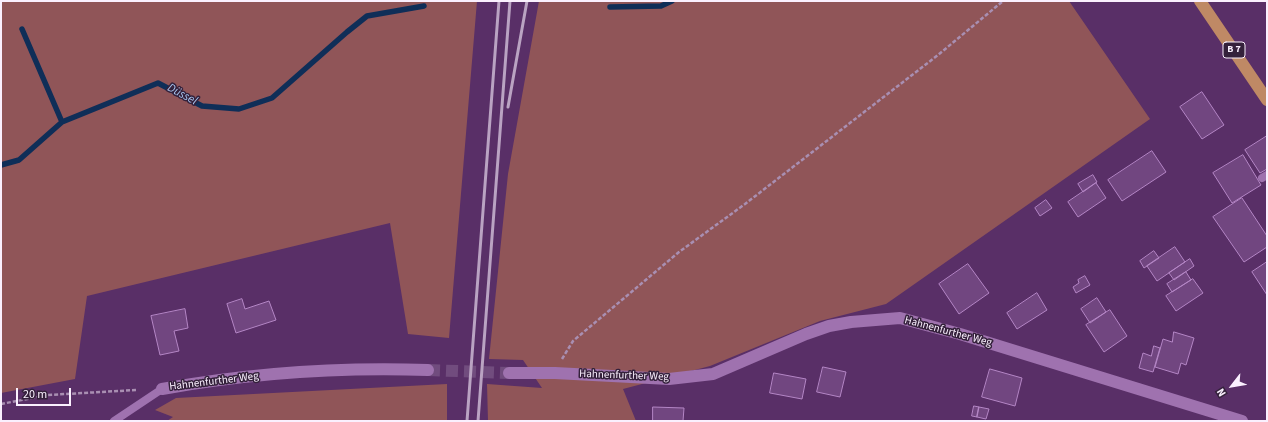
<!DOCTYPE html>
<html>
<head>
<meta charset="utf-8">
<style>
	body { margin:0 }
	#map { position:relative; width:1268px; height:422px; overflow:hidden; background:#592f67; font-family:"Source Sans 3",sans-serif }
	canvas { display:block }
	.frame { position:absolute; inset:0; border:2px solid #faf0fe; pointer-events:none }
	.north { position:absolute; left:1212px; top:366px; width:40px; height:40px; -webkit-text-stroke:3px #34213b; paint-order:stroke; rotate:239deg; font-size:11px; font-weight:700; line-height:16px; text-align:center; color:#faf0fe }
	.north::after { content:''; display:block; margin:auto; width:14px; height:18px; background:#faf0fe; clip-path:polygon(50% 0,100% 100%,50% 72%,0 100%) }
	.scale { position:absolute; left:16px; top:388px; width:55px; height:18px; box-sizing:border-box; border:2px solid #faf0fe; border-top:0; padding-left:5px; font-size:12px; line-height:14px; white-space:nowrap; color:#faf0fe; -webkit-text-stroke:3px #34213b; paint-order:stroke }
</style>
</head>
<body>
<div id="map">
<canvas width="1268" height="422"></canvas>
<div class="frame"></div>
<div class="north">N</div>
<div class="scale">20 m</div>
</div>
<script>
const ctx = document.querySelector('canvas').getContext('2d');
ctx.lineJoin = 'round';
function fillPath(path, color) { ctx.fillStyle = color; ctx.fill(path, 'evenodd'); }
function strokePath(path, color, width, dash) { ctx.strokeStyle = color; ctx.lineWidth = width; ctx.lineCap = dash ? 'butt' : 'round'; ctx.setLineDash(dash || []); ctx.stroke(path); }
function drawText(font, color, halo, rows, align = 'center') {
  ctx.font = font + ' "Source Sans 3",sans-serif'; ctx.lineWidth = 3; ctx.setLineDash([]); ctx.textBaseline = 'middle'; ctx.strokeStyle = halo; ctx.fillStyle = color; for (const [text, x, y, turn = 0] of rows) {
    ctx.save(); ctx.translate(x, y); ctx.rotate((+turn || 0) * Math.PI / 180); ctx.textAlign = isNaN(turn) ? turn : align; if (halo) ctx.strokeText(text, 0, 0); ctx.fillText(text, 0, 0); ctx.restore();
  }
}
fillPath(new Path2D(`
	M1 1H477L449 338 408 334 390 223 87 296 75 379 1 393Z
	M539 1H1069L1150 119 886 304 820 321 710 366 623 389 636 421H488L487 384 542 388 523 360 489 359 508 174Z
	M447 384V421H167L173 417 155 410 176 398Z`), '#905558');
strokePath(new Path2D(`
	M610 7 661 6 672 1
	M22 29 62 122
	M1 165 19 160 62 122 158 83 202 106 239 109 272 98 347 32 367 16 424 6`), '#0f2e58', 5.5);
const building = new Path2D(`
	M1202 92 1224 125 1202 139 1180 107Z
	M1267 136V169L1260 173 1245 150Z
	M1152 151 1166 172 1122 201 1108 180Z
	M1243 155 1261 185 1232 203 1213 173Z
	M1093 175 1097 182 1083 192 1078 184Z
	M1096 183 1106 198 1078 217 1068 202Z
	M1242 198 1267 236V247L1244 262 1213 217Z
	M1046 200 1052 208 1040 216 1035 208Z
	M1175 247 1185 262 1157 281 1147 266Z
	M1154 251 1159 258 1144 268 1140 261Z
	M1190 259 1194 266 1174 280 1169 273Z
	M1267 262V295L1252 272Z
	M968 264 989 293 959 314 939 284Z
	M1186 272 1191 280 1172 292 1167 284Z
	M1085 276 1090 285 1076 293 1073 287 1079 283 1078 280Z
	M1193 279 1203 293 1176 311 1166 296Z
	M1037 293 1047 310 1017 329 1007 313Z
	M1097 298 1106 312 1090 323 1081 309Z
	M242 299 245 309 269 301 276 320 236 333 227 304Z
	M185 309 188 328 174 331 179 351 160 355 151 316Z
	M1110 310 1127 336 1104 352 1086 325Z
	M1174 332 1194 338 1186 365 1181 363 1178 374 1155 367 1163 339 1172 342Z
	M1154 346 1160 348 1153 372 1139 368 1143 353 1151 356Z
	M823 367 846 372 840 397 817 392Z
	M990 369 1022 378 1015 406 982 397Z
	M774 373 806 379 802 399 770 393Z
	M974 406 979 407 977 417 972 416Z
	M653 407 684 408 683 421H653Z
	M979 407 989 409 986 419 977 417Z`);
fillPath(building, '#714680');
strokePath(building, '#b486c5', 1);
strokePath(new Path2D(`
	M428 370 509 373`), '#714c7e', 12, [12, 6]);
strokePath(new Path2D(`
	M562 359 573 341 679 252 745 204 938 55 1003 1
	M1 404 48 395 136 390`), '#a98fb2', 2.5, [4, 2]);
strokePath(new Path2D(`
	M1262 178 1267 175
	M114 421 162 389`), '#9f72af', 8);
strokePath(new Path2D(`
	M509 373H555L669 379 713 374 806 334 829 326 851 322 900 318 960 334 1242 421
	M162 389C250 373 339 367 428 370`), '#9f72af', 12);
strokePath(new Path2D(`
	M1200 1 1267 100`), '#bf8965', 12);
strokePath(new Path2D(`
	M508 107 527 1
	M467 421 499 1
	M478 421 510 1`), '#baa3c2', 3);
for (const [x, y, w] of [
	[1234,50,22]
]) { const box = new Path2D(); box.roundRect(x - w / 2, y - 8, w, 16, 3); ctx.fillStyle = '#34213b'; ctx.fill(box); strokePath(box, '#faf0fe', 1); }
drawText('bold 10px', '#faf0fe', null, [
	["B 7",1234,50]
]);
drawText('11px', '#faf0fe', '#34213b', [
	["Hahnenfurther Weg",948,332,15],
	["Hahnenfurther Weg",624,376,2],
	["Hahnenfurther Weg",214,382,-7]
]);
drawText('italic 12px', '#a9c7f1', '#34213b', [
	["Düssel",182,95,28]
]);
</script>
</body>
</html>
